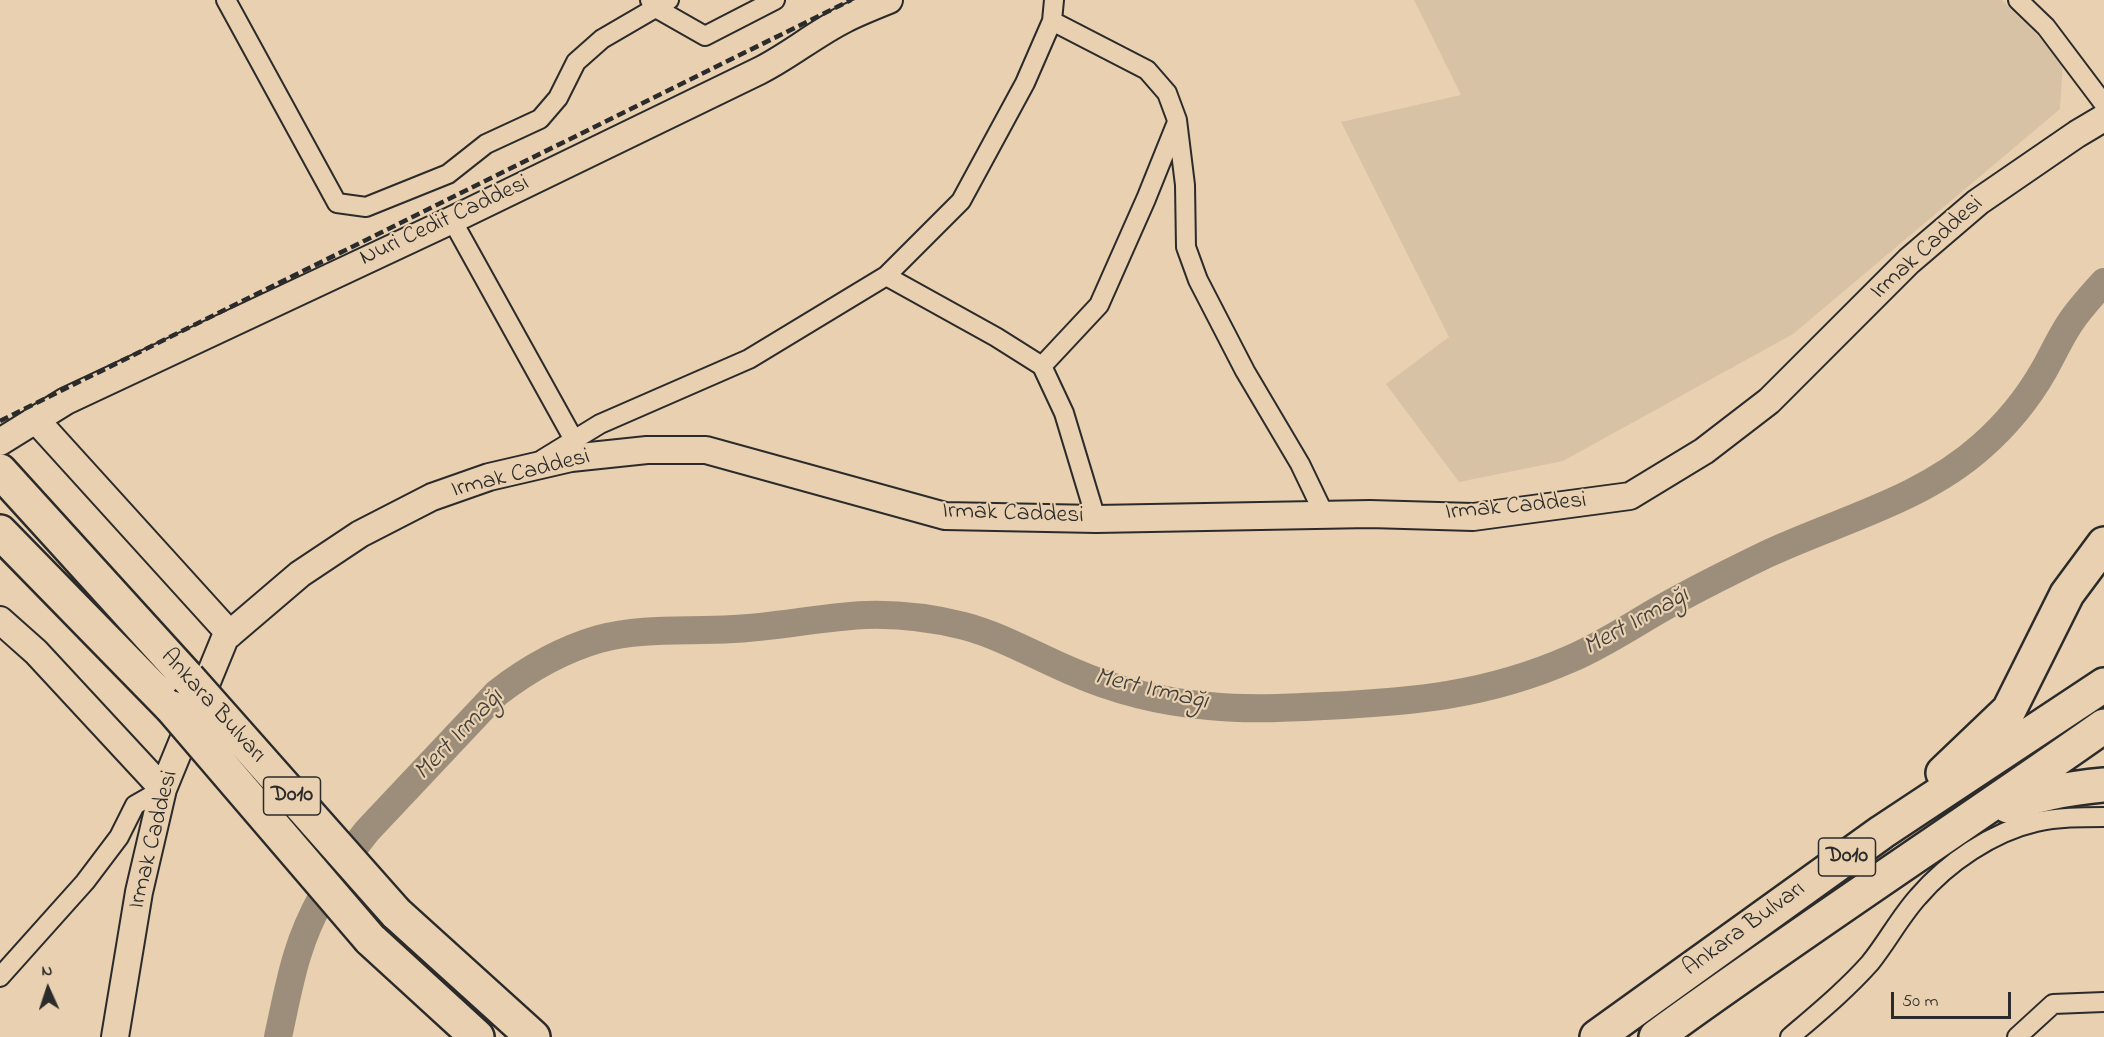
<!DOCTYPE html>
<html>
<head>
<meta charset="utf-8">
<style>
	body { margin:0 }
	#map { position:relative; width:2104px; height:1037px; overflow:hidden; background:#e8d0b0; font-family:"Indie Flower",sans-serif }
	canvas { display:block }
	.north { position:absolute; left:18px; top:959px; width:60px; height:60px; -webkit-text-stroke:4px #e8d0b0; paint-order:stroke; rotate:357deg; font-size:16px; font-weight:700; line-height:24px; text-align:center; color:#2b2b2b }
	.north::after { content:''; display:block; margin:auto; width:21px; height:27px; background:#2b2b2b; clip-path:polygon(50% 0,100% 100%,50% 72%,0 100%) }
	.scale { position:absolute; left:1891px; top:992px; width:120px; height:27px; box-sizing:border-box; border:3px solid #2b2b2b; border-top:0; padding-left:8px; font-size:18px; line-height:21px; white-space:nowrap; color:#2b2b2b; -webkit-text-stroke:4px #e8d0b0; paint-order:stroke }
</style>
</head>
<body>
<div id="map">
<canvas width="2104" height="1037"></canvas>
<div class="north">N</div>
<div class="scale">50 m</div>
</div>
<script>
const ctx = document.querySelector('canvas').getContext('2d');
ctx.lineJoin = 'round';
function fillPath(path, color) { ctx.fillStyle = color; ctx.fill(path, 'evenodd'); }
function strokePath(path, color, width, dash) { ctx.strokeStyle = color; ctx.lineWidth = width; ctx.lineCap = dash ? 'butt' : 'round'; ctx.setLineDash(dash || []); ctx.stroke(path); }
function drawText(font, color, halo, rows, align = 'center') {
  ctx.font = font + ' "Indie Flower",sans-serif'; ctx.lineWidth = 4.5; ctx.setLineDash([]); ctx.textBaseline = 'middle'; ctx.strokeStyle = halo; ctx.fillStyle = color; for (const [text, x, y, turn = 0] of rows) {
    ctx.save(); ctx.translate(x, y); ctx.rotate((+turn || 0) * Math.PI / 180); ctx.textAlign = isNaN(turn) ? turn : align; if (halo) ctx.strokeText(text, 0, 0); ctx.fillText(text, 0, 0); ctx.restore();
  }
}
fillPath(new Path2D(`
	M1414 0H2002L2063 61 2060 109 1793 334 1563 461 1459 482 1386 384 1449 337 1341 122 1461 95Z`), '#d8c2a5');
strokePath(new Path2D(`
	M278 1037C284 1010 289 982 297 956 311 909 337 868 367 831L497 693C528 669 561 650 599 639 643 627 688 632 733 629 777 627 821 617 866 615 899 614 932 618 964 626 1002 636 1035 656 1071 671 1114 690 1162 702 1209 706 1248 710 1286 708 1325 706 1413 702 1488 695 1570 659 1603 645 1632 625 1664 607 1697 588 1732 571 1767 554 1840 520 1922 500 1982 446 2007 424 2028 398 2044 370 2053 354 2060 338 2070 323 2080 308 2092 295 2104 282`), '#9d8e7b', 28);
const street = new Path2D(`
	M226 0 337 203 366 207 448 174 486 144 540 119 558 98 576 62 602 39 669 0
	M650 0 654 7 705 36 775 0
	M2018 0 2046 27 2104 104
	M1052 21 1147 70 1167 93 1177 120 1185 185 1186 247 1198 280 1245 371 1300 464 1325 516
	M452 220 574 440
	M886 276 996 337 1042 366 1064 413 1096 519
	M1042 366 1099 305 1146 199 1177 122
	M543 459 600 424 749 359 886 276 961 201 1025 83 1052 21 1054 0
	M0 977 85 882 119 837 135 805 163 789
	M1790 1037C1818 1013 1846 990 1870 963 1887 942 1900 917 1918 897 1947 863 1992 832 2036 822 2058 817 2082 817 2104 817
	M2017 1037 2053 1004 2104 1002`);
const secondary = new Path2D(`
	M35 419 230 634
	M0 442 66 401 452 220 759 71C789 56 815 34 845 19 859 12 874 6 889 0
	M0 620 36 652 163 789
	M115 1037 139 892 163 789 225 638 300 574 360 534 432 497 489 477 571 458 647 450H706L945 516 1096 519 1370 514 1473 517 1630 496 1704 451 1769 401 1909 261 1978 202 2077 134 2104 118`);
const highway = new Path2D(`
	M0 471 188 678
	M0 532 172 708
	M1943 773 2009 710 2067 594 2104 544
	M2008 806C2039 793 2071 788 2104 785
	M396 913 533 1037
	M370 939 477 1037
	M1597 1037 1882 832 2104 685
	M1656 1037C1803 930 1955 831 2104 726`);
strokePath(street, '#2b2b2b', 22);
strokePath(secondary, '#2b2b2b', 30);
strokePath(highway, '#2b2b2b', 38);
strokePath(street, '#e8d0b0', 18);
strokePath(secondary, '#e8d0b0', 26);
strokePath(highway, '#e8d0b0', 33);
strokePath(new Path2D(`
	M0 421 851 0`), '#2b2b2b', 4.5, [9, 4.5]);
const highwayBridge = new Path2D(`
	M188 678 396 913
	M172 708 370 939`);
strokePath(highwayBridge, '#2b2b2b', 38, []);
strokePath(highwayBridge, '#e8d0b0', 33);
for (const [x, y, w] of [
	[292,796,57],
	[1847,857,57]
]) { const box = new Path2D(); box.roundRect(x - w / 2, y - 19, w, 38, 4.5); ctx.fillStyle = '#e8d0b0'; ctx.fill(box); strokePath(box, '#2b2b2b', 1.5); }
drawText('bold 22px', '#2b2b2b', null, [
	["D010",292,796],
	["D010",1847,857]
]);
drawText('24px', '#2b2b2b', '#e8d0b0', [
	["Nuri Cedit Caddesi",445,222,-25],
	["Irmak Caddesi",1928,249,-42],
	["Irmak Caddesi",521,475,-14],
	["Irmak Caddesi",1516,508,-5],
	["Irmak Caddesi",1013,515,2],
	["Ankara Bulvarı",212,707,48],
	["Irmak Caddesi",155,840,-76],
	["Ankara Bulvarı",1745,930,-36]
]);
drawText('italic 26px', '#423f3b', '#e8d0b0', [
	["Mert Irmağı",1637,623,-29],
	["Mert Irmağı",1151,691,13],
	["Mert Irmağı",460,736,-46]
]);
</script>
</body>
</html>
